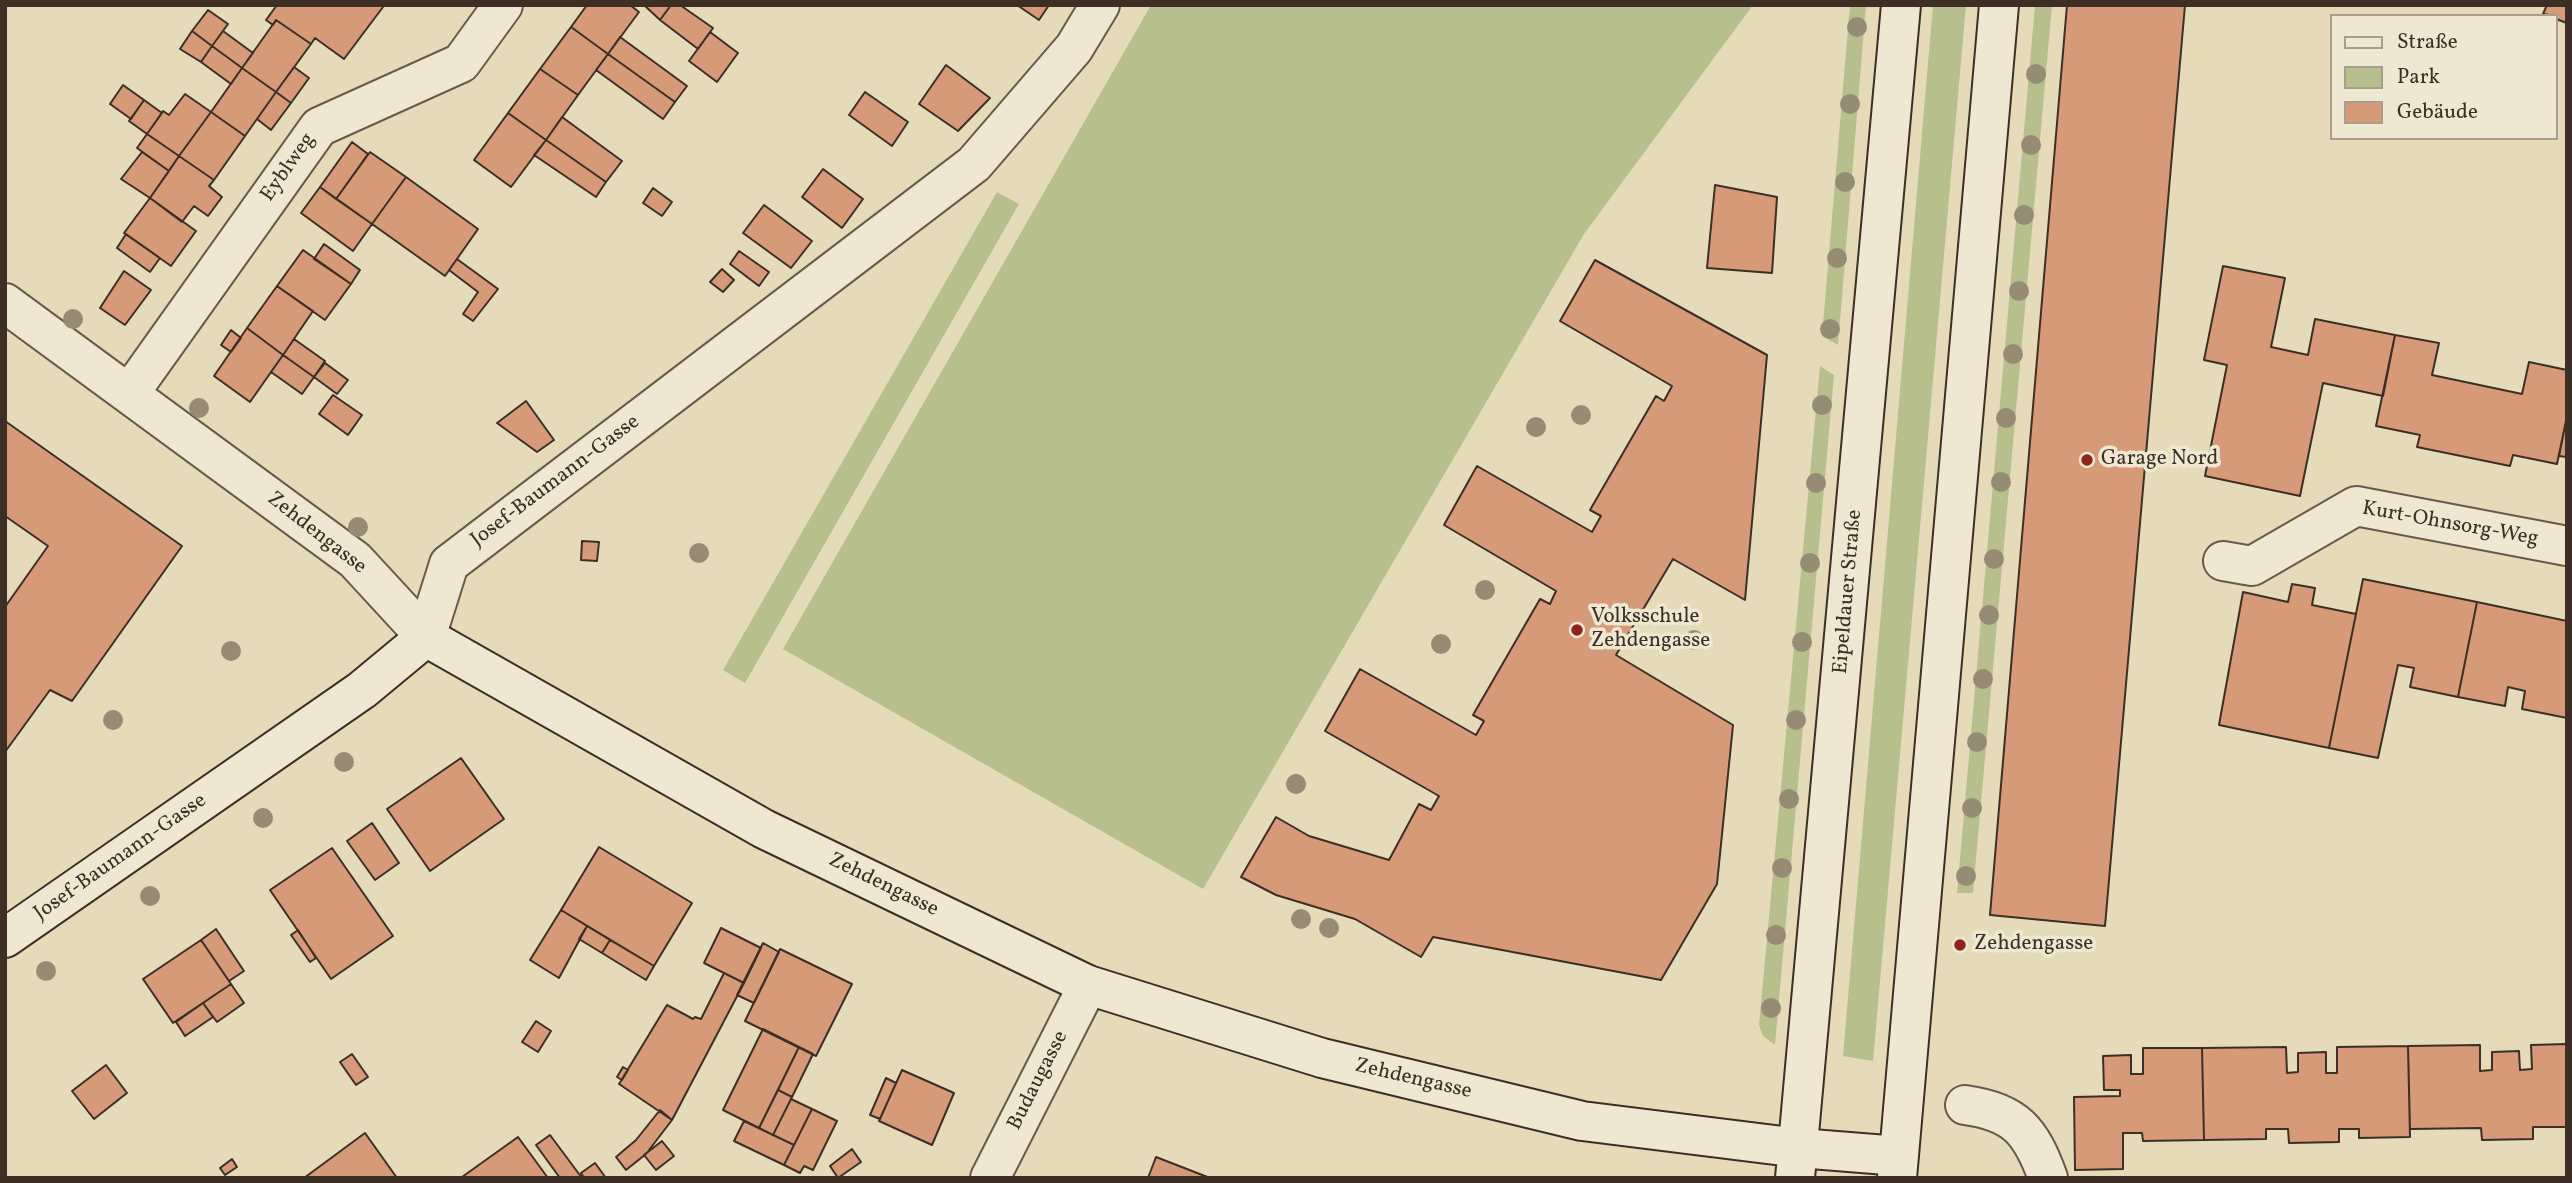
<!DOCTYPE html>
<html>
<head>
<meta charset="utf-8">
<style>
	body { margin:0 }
	#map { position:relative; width:2572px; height:1183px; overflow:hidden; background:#e5dbb9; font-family:Vollkorn,serif }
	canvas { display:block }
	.frame { position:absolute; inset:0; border:7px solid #3d2f26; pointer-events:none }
	.legend { position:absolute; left:2330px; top:14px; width:228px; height:126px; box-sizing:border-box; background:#eee8d2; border:2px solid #a79e8d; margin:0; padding:9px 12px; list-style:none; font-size:21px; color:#3d2f26 }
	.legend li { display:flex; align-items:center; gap:14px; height:35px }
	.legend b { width:35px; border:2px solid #a79e8d }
</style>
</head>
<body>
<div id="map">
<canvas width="2572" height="1183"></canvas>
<div class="frame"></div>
<ul class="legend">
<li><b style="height:9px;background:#eee8d2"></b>Straße</li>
<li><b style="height:19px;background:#b7bf8d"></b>Park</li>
<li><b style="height:19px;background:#d69a78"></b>Gebäude</li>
</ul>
</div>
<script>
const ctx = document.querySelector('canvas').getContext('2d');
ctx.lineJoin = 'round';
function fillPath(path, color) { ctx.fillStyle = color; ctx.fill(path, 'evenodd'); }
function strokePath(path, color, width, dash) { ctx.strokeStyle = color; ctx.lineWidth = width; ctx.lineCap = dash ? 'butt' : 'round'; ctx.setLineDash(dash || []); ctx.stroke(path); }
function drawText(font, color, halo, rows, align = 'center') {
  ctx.font = font + ' Vollkorn,serif'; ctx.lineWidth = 7; ctx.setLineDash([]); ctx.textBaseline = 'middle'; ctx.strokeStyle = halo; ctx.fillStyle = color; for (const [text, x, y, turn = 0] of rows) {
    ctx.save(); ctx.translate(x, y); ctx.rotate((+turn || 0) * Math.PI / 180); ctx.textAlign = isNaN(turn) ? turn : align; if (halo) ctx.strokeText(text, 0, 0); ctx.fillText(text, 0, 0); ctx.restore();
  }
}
fillPath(new Path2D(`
	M1151 5H1753L1584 234 1203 889 783 649Z
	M1850 5H1866L1838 345 1822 336Z
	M1933 5H1966L1873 1061 1843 1056Z
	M2035 5H2052L1973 893H1957Z
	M997 192 1019 204 745 683 723 670Z
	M1820 366 1834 375 1775 1045 1763 1036 1759 1025Z`), '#b7bf8d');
const building = new Path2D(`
	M277 5H380L383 7 344 59 315 38 311 44 276 20 273 25 266 20Z
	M587 5H630L639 12 608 54 571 27Z
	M644 5H671L660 20Z
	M671 5H680L713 28 698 49 660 20Z
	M1017 5H1049L1039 20Z
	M2067 5H2185L2105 926 1990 915Z
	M2547 5H2567V23L2556 19V16L2543 14Z
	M208 10 228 24 212 46 192 31Z
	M276 20 311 44 276 92 242 68Z
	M571 27 608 54 578 95 540 69Z
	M192 31 212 46 201 62 180 49Z
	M223 31 253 53 242 68 212 46Z
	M710 32 738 53 717 82 689 61Z
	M620 37 687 86 675 102 608 54Z
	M212 46 242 68 231 84 201 62Z
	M608 54 675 102 663 119 596 70Z
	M946 65 990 98 958 131 919 104Z
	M294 67 309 78 291 103 276 92Z
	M242 68 276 92 245 136 211 112Z
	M540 69 578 95 546 140 508 113Z
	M123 85 144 100 131 119 110 104Z
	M276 92 291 103 271 130 257 119Z
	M865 92 908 122 892 146 849 115Z
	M185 94 211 112 179 156 147 134 163 111 169 115Z
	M144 100 162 113 147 134 129 121Z
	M211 112 245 136 214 180 179 156Z
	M508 113 546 140 511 187 474 160Z
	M562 117 622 161 606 182 546 140Z
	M147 134 179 156 169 171 137 148Z
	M546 140 606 182 596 197 534 155Z
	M352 142 368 154 336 199 320 187Z
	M142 152 169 171 150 198 121 179Z
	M370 152 406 177 372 224 336 199Z
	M179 156 214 180 209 186 222 197 208 216 194 206 182 222 150 198Z
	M823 169 863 199 842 228 802 197Z
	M406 177 478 229 445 276 372 224Z
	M1715 185 1777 197 1772 273 1707 268Z
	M320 187 372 224 353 251 301 213Z
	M653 188 672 202 662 216 643 203Z
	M150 198 196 231 171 266 124 233Z
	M764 205 812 241 791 268 743 233Z
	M126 234 160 258 150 272 117 248Z
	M324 244 360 270 351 284 314 259Z
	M303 250 351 284 325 320 277 286Z
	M739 251 769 272 759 286 730 264Z
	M457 259 498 289 473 321 463 314 478 292 449 270Z
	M1595 260 1767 355 1745 600 1673 559 1616 655 1733 725 1717 884 1661 980 1433 937 1421 957 1355 919 1276 895 1241 877 1276 817 1309 836 1389 860 1419 804 1431 810 1439 796 1325 731 1360 669 1476 735 1484 721 1473 715 1540 599 1550 604 1556 591 1444 525 1477 466 1592 532 1601 516 1590 510 1656 396 1664 401 1672 386 1560 321Z
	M2223 266 2285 278 2271 347 2308 355 2315 319 2395 335 2383 396 2323 383 2300 496 2205 476 2227 365 2204 360Z
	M722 269 734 280 723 292 710 282Z
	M124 271 151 290 125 325 100 308Z
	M277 286 313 311 283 355 247 328Z
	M247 328 283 355 250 402 214 376Z
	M231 330 241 338 231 352 221 345Z
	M2395 335 2439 343 2432 375 2522 394 2529 362 2567 370V416L2557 464 2513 455 2510 466 2417 447 2420 435 2376 426Z
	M294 339 325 361 314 377 283 355Z
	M283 355 314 377 302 394 271 372Z
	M325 363 348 380 337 394 314 377Z
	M333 395 362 415 348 435 319 414Z
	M526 401 554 440 537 452 497 423Z
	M2567 416V457L2559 456Z
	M5 421 182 546 72 701 50 690 5 752V607L48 546 5 516Z
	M582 541 599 542 597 561 581 560Z
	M2363 579 2477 602 2458 697 2410 687 2414 668 2398 665 2378 758 2329 748Z
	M2292 584 2315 588 2312 605 2356 614 2329 748 2219 725 2243 592 2288 602Z
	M2477 602 2567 621V718L2522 709 2525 691 2508 687 2505 706 2458 697Z
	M461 758 504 819 430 871 387 809Z
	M372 823 399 863 375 880 347 841Z
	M599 847 692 903 654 966 561 910Z
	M332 848 393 936 331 979 270 890Z
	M561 910 587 926 559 978 530 960Z
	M587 926 610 940 602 953 579 939Z
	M721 928 761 948 744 983 704 963Z
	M216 929 244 971 229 981 201 940Z
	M298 930 316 958 310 962 291 935Z
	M201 940 231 984 173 1023 143 979Z
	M610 940 654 966 646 980 602 953Z
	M763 943 779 952 754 1003 737 995Z
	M780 949 852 984 816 1056 745 1021Z
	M724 973 744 983 672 1120 619 1084 667 1005 693 1019 695 1017 701 1019Z
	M231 984 244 1003 217 1022 203 1003Z
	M203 1003 213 1017 185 1036 176 1022Z
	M536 1021 551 1031 538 1052 522 1042Z
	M763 1029 799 1047 759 1128 723 1110Z
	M2567 1044V1127H2533V1139L2482 1140 2481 1128 2410 1129 2408 1046 2480 1045V1071L2492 1070V1052L2519 1051 2520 1070 2532 1069 2531 1045Z
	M2408 1046 2410 1137 2359 1138V1129H2339V1142L2289 1143 2288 1129H2266V1139L2204 1140 2202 1048 2286 1047 2287 1073 2298 1072V1053L2326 1052V1073H2337V1047Z
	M799 1047 813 1054 792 1097 778 1090Z
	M2143 1048H2202L2204 1140 2143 1141 2142 1133H2123V1169L2075 1170 2074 1097 2120 1096V1090H2104L2103 1056 2131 1055V1074H2143Z
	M352 1054 368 1077 356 1085 340 1062Z
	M106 1065 127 1093 94 1119 72 1091Z
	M623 1067 628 1070 622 1080 617 1077Z
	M902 1070 954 1093 932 1145 879 1121Z
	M886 1078 896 1083 880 1119 870 1115Z
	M778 1090 792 1097 773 1135 759 1128Z
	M791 1099 812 1109 794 1145 773 1135Z
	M812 1109 837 1121 813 1170 804 1166 800 1173 784 1165Z
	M660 1110 672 1120 646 1154 626 1170 616 1157 636 1140Z
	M744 1121 794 1145 784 1165 734 1141Z
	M365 1133 397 1178H304Z
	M550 1135 582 1178H560L536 1145Z
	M518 1137 548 1178H463L462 1177Z
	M662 1141 674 1156 656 1170 644 1155Z
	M852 1149 861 1162 838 1178 830 1166Z
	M1156 1157 1210 1178H1148Z
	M232 1159 237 1167 225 1175 220 1168Z
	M595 1163 606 1178H584L581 1173Z`);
fillPath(building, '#d69a78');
strokePath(building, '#3d2f26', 2);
const street = new Path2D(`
	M5 303 355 560 426 637
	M129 394 319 127 461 63 503 5
	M2223 561 2252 566 2356 506 2567 546
	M426 637 449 564 974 164 1074 48 1100 5
	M1965 1105C2016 1112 2031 1131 2048 1178
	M990 1178 1088 985`);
const secondary = new Path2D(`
	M5 938 362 690 426 637 764 829 1088 985 1322 1058 1582 1121 1799 1148 1899 1156
	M1795 1178 1901 5
	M1897 1178 1999 5`);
strokePath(street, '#675a4b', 42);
strokePath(secondary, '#3d2f26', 42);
strokePath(street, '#eee8d2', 38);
strokePath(secondary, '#eee8d2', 38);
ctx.fillStyle = '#968c74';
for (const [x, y] of [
	[1857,27],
	[2036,74],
	[1850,104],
	[2031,145],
	[1845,182],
	[2024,215],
	[1837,258],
	[2019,291],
	[73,319],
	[1830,329],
	[2013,354],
	[1822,405],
	[199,408],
	[1581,415],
	[2006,418],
	[1536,427],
	[2001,482],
	[1816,483],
	[358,527],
	[699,553],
	[1994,559],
	[1810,563],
	[1485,590],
	[1989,615],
	[1694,640],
	[1802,642],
	[1441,644],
	[231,651],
	[1983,679],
	[113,720],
	[1796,720],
	[1977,742],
	[344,762],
	[1296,784],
	[1789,799],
	[1972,808],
	[263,818],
	[1782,868],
	[1966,876],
	[150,896],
	[1301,919],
	[1329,928],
	[1776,935],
	[46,971],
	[1771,1008]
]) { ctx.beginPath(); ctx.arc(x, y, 10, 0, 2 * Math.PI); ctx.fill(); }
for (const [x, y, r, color] of [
	[2087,460,7,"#8f2418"],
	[1577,630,7,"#8f2418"],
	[1960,945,7,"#8f2418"]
]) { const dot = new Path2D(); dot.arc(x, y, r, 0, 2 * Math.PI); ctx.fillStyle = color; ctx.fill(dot); strokePath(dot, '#eee8d2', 2.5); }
drawText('21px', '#3d2f26', '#eee8d2', [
	["Eyblweg",289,168,-55],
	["Josef-Baumann-Gasse",556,482,-37],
	["Kurt-Ohnsorg-Weg",2450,525,10],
	["Zehdengasse",316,534,38],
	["Eipeldauer Straße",1849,592,-85],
	["Josef-Baumann-Gasse",121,858,-35],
	["Zehdengasse",883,886,26],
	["Zehdengasse",1413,1080,13],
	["Budaugasse",1039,1081,-63]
]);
drawText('21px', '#3d2f26', '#eee8d2', [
	["Garage Nord",2101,460],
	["Volksschule",1591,618],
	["Zehdengasse",1591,642],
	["Zehdengasse",1974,945]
], 'left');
</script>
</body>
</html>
